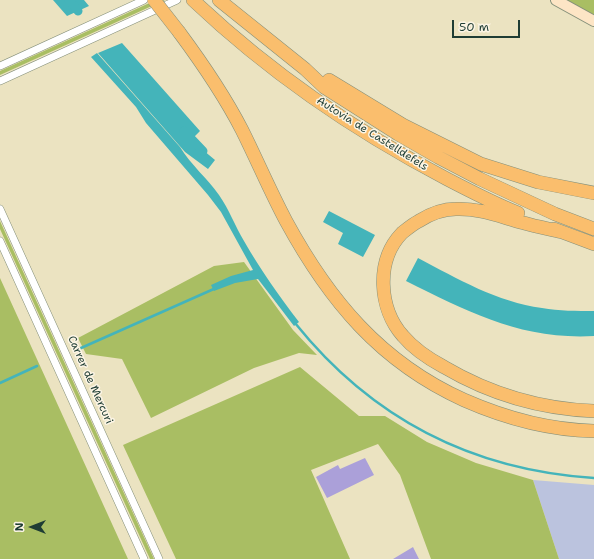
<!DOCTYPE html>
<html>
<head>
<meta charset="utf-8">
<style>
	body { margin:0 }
	#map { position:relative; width:594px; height:559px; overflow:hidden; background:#ebe3c1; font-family:"Shantell Sans",sans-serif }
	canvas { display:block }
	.north { position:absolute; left:12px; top:507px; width:40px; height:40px; -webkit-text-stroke:3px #fcf5e5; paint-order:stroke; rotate:270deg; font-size:11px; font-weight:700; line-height:16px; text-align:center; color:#1f3d34 }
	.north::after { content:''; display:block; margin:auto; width:14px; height:18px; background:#1f3d34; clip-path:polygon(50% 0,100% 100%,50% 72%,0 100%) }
	.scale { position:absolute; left:452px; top:20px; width:68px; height:18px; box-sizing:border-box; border:2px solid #1f3d34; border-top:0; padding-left:5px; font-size:12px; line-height:14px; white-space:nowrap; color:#1f3d34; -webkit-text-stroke:3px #fcf5e5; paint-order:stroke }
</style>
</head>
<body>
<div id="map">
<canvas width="594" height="559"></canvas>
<div class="north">N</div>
<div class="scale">50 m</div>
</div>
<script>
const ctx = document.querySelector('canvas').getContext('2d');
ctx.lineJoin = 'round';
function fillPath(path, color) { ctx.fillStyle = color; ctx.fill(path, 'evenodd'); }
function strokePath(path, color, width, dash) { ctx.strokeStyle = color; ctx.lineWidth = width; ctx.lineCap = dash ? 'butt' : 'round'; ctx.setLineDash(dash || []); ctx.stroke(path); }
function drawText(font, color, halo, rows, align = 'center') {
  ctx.font = font + ' "Shantell Sans",sans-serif'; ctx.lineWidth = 3; ctx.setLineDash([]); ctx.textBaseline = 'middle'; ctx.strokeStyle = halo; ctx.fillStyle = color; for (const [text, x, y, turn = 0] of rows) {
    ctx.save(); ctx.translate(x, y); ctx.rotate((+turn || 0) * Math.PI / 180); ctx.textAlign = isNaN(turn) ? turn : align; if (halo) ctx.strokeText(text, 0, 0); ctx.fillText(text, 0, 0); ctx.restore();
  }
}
fillPath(new Path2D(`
	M533 480 594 485V559H559Z`), '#bbc3de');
fillPath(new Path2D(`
	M156 0H165L0 75V71Z
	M566 0H594V17Z
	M0 221 154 559H150L0 229Z
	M244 262 293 330 317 355 299 353 254 368 151 418 122 359 86 354 78 338 214 266Z
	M0 278 128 559H0Z
	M300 367 359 416H385L427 442 476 463 533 480 559 559H431L400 475 378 444 311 470 350 559H176L123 445Z`), '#a9be63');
fillPath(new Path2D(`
	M53 0H84L89 6 67 16Z
	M122 43 200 131 191 140 215 160 208 169 185 152 98 53Z
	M97 53 180 147C191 165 207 178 219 195 229 209 235 226 244 241 260 269 279 296 299 322L294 326 258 279 235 283 214 291 211 285 231 276 253 270 221 212 208 195 146 123 136 107 91 57Z
	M329 211 375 235 363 257 338 244 343 233 323 222Z
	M418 258C458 279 497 302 542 308 559 311 577 311 594 311V336C521 340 469 312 406 281Z`), '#44b4ba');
strokePath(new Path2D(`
	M295 323C372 419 471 470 594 478
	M81 348 216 288
	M0 383 37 366`), '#44b4ba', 2.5);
strokePath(new Path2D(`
	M69 0 78 11
	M184 131 203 151`), '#44b4ba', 9);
fillPath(new Path2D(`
	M365 458 374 475 327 498 316 477 338 465 340 469Z
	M413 547 419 559H393Z`), '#aba0d9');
const street = new Path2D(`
	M0 66 144 0
	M0 81 177 0
	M0 209 159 559
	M0 241 144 559`);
const secondary = new Path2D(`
	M556 0 594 21`);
const highway = new Path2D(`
	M193 0C268 71 355 131 447 179 470 191 493 203 518 213
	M219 0 305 69 324 87 398 134 438 157 480 179 555 214 594 229
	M179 32C202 63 224 95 242 130 257 160 270 191 286 221 329 300 380 362 464 400 505 418 549 430 594 431
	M329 80 403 125 481 164 538 182 594 193
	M554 229 594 244
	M562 232C550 229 537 227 524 223 501 217 480 208 456 209 443 209 430 214 419 221 413 224 407 229 402 233 375 261 379 309 403 336 414 349 429 359 444 367 490 394 541 409 594 411`);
strokePath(street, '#85907a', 8);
strokePath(secondary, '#85907a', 12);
strokePath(highway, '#85907a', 14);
strokePath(street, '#fff', 7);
strokePath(secondary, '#fde5c5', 10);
strokePath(highway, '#fabe6d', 13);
const highwayBridge = new Path2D(`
	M154 0 179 32`);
strokePath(highwayBridge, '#85907a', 14, []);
strokePath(highwayBridge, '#fabe6d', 13);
drawText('11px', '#1f3d34', '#fcf5e5', [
	["Autovia de Castelldefels",372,134,32],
	["Carrer de Mercuri",90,380,66]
]);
</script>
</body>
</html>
